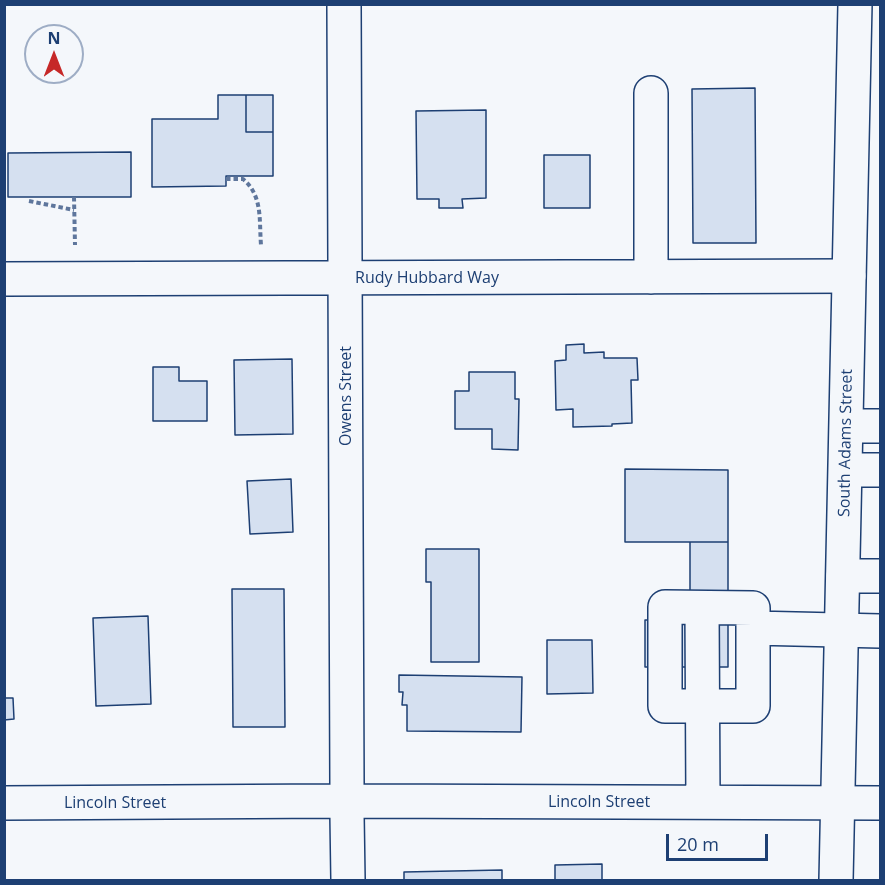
<!DOCTYPE html>
<html>
<head>
<meta charset="utf-8">
<style>
	body { margin:0 }
	#map { position:relative; width:885px; height:885px; overflow:hidden; background:#f4f7fb; font-family:"Open Sans",sans-serif }
	canvas { display:block }
	.frame { position:absolute; inset:0; border:6px solid #1d3f73; pointer-events:none }
	.north { position:absolute; left:24px; top:24px; width:60px; height:60px; box-sizing:border-box; background:#f4f7fb; border:2px solid #9eadc5; border-radius:50%; rotate:0deg; font-size:16px; font-weight:700; line-height:24px; text-align:center; color:#1d3f73 }
	.north::after { content:''; display:block; margin:auto; width:21px; height:27px; background:#c62828; clip-path:polygon(50% 0,100% 100%,50% 72%,0 100%) }
	.scale { position:absolute; left:666px; top:834px; width:102px; height:27px; box-sizing:border-box; border:3px solid #1d3f73; border-top:0; padding-left:8px; font-size:18px; line-height:21px; white-space:nowrap; color:#1d3f73; -webkit-text-stroke:4px #f4f7fb; paint-order:stroke }
</style>
</head>
<body>
<div id="map">
<canvas width="885" height="885"></canvas>
<div class="frame"></div>
<div class="north">N</div>
<div class="scale">20 m</div>
</div>
<script>
const ctx = document.querySelector('canvas').getContext('2d');
ctx.lineJoin = 'round';
function fillPath(path, color) { ctx.fillStyle = color; ctx.fill(path, 'evenodd'); }
function strokePath(path, color, width, dash) { ctx.strokeStyle = color; ctx.lineWidth = width; ctx.lineCap = dash ? 'butt' : 'round'; ctx.setLineDash(dash || []); ctx.stroke(path); }
function drawText(font, color, halo, rows, align = 'center') {
  ctx.font = font + ' "Open Sans",sans-serif'; ctx.lineWidth = 4.5; ctx.setLineDash([]); ctx.textBaseline = 'middle'; ctx.strokeStyle = halo; ctx.fillStyle = color; for (const [text, x, y, turn = 0] of rows) {
    ctx.save(); ctx.translate(x, y); ctx.rotate((+turn || 0) * Math.PI / 180); ctx.textAlign = isNaN(turn) ? turn : align; if (halo) ctx.strokeText(text, 0, 0); ctx.fillText(text, 0, 0); ctx.restore();
  }
}
const building = new Path2D(`
	M755 88 756 243H693L692 89Z
	M218 95H246V132H273V176H226V186L152 187V119H218Z
	M246 95H273V132H246Z
	M486 110V198L462 199 463 208H439V199H417L416 111Z
	M131 152V197H8V153Z
	M544 155H590V208H544Z
	M584 344V353L604 352V358H637L638 380H631L632 423 612 424V426L573 427V409L556 410 555 361 566 360V345Z
	M292 359 293 434 235 435 234 360Z
	M153 367H179V381H207V421H153Z
	M469 372H515V399H519L518 450 492 449V429H455V391H469Z
	M625 469 728 470V542H625Z
	M291 479 293 532 250 534 247 481Z
	M690 542H728V667H645V620H690Z
	M426 549H479V662H431V582H426Z
	M232 589H284L285 727H233Z
	M148 616 151 704 96 706 93 618Z
	M547 640H592L593 693 547 694Z
	M399 675 522 677 521 732 407 731V705H402L403 692H399Z
	M4 698H13L14 719 4 720Z
	M602 864V880H555V865Z
	M502 870V880H404V872Z`);
fillPath(building, '#d5e0f0');
strokePath(building, '#1d3f73', 1.5);
const minor = new Path2D(`
	M344 4 347 787
	M651 93V277
	M4 279 849 276
	M847 426H880
	M846 470H880
	M843 576H880
	M665 607 753 608V706H665Z
	M702 608 703 802
	M753 628 880 631
	M361 801 880 803
	M4 803 333 801
	M347 815 348 880`);
const major = new Path2D(`
	M836 880 855 4`);
strokePath(minor, '#1d3f73', 36);
strokePath(major, '#1d3f73', 36);
strokePath(new Path2D(`
	M226 179H243C263 196 259 220 261 245
	M74 197 75 245
	M29 201 74 210`), '#5e769c', 4, [4.5, 3]);
strokePath(minor, '#f4f7fb', 33);
strokePath(major, '#f4f7fb', 33);
strokePath(new Path2D(`
	M880 880V866`), '#c62828', 1.5, [21, 4.5, 3, 4.5]);
drawText('16px', '#1d3f73', '#f4f7fb', [
	["Rudy Hubbard Way",427,278],
	["Owens Street",346,396,-90],
	["South Adams Street",846,443,-89],
	["Lincoln Street",599,802],
	["Lincoln Street",115,803]
]);
</script>
</body>
</html>
